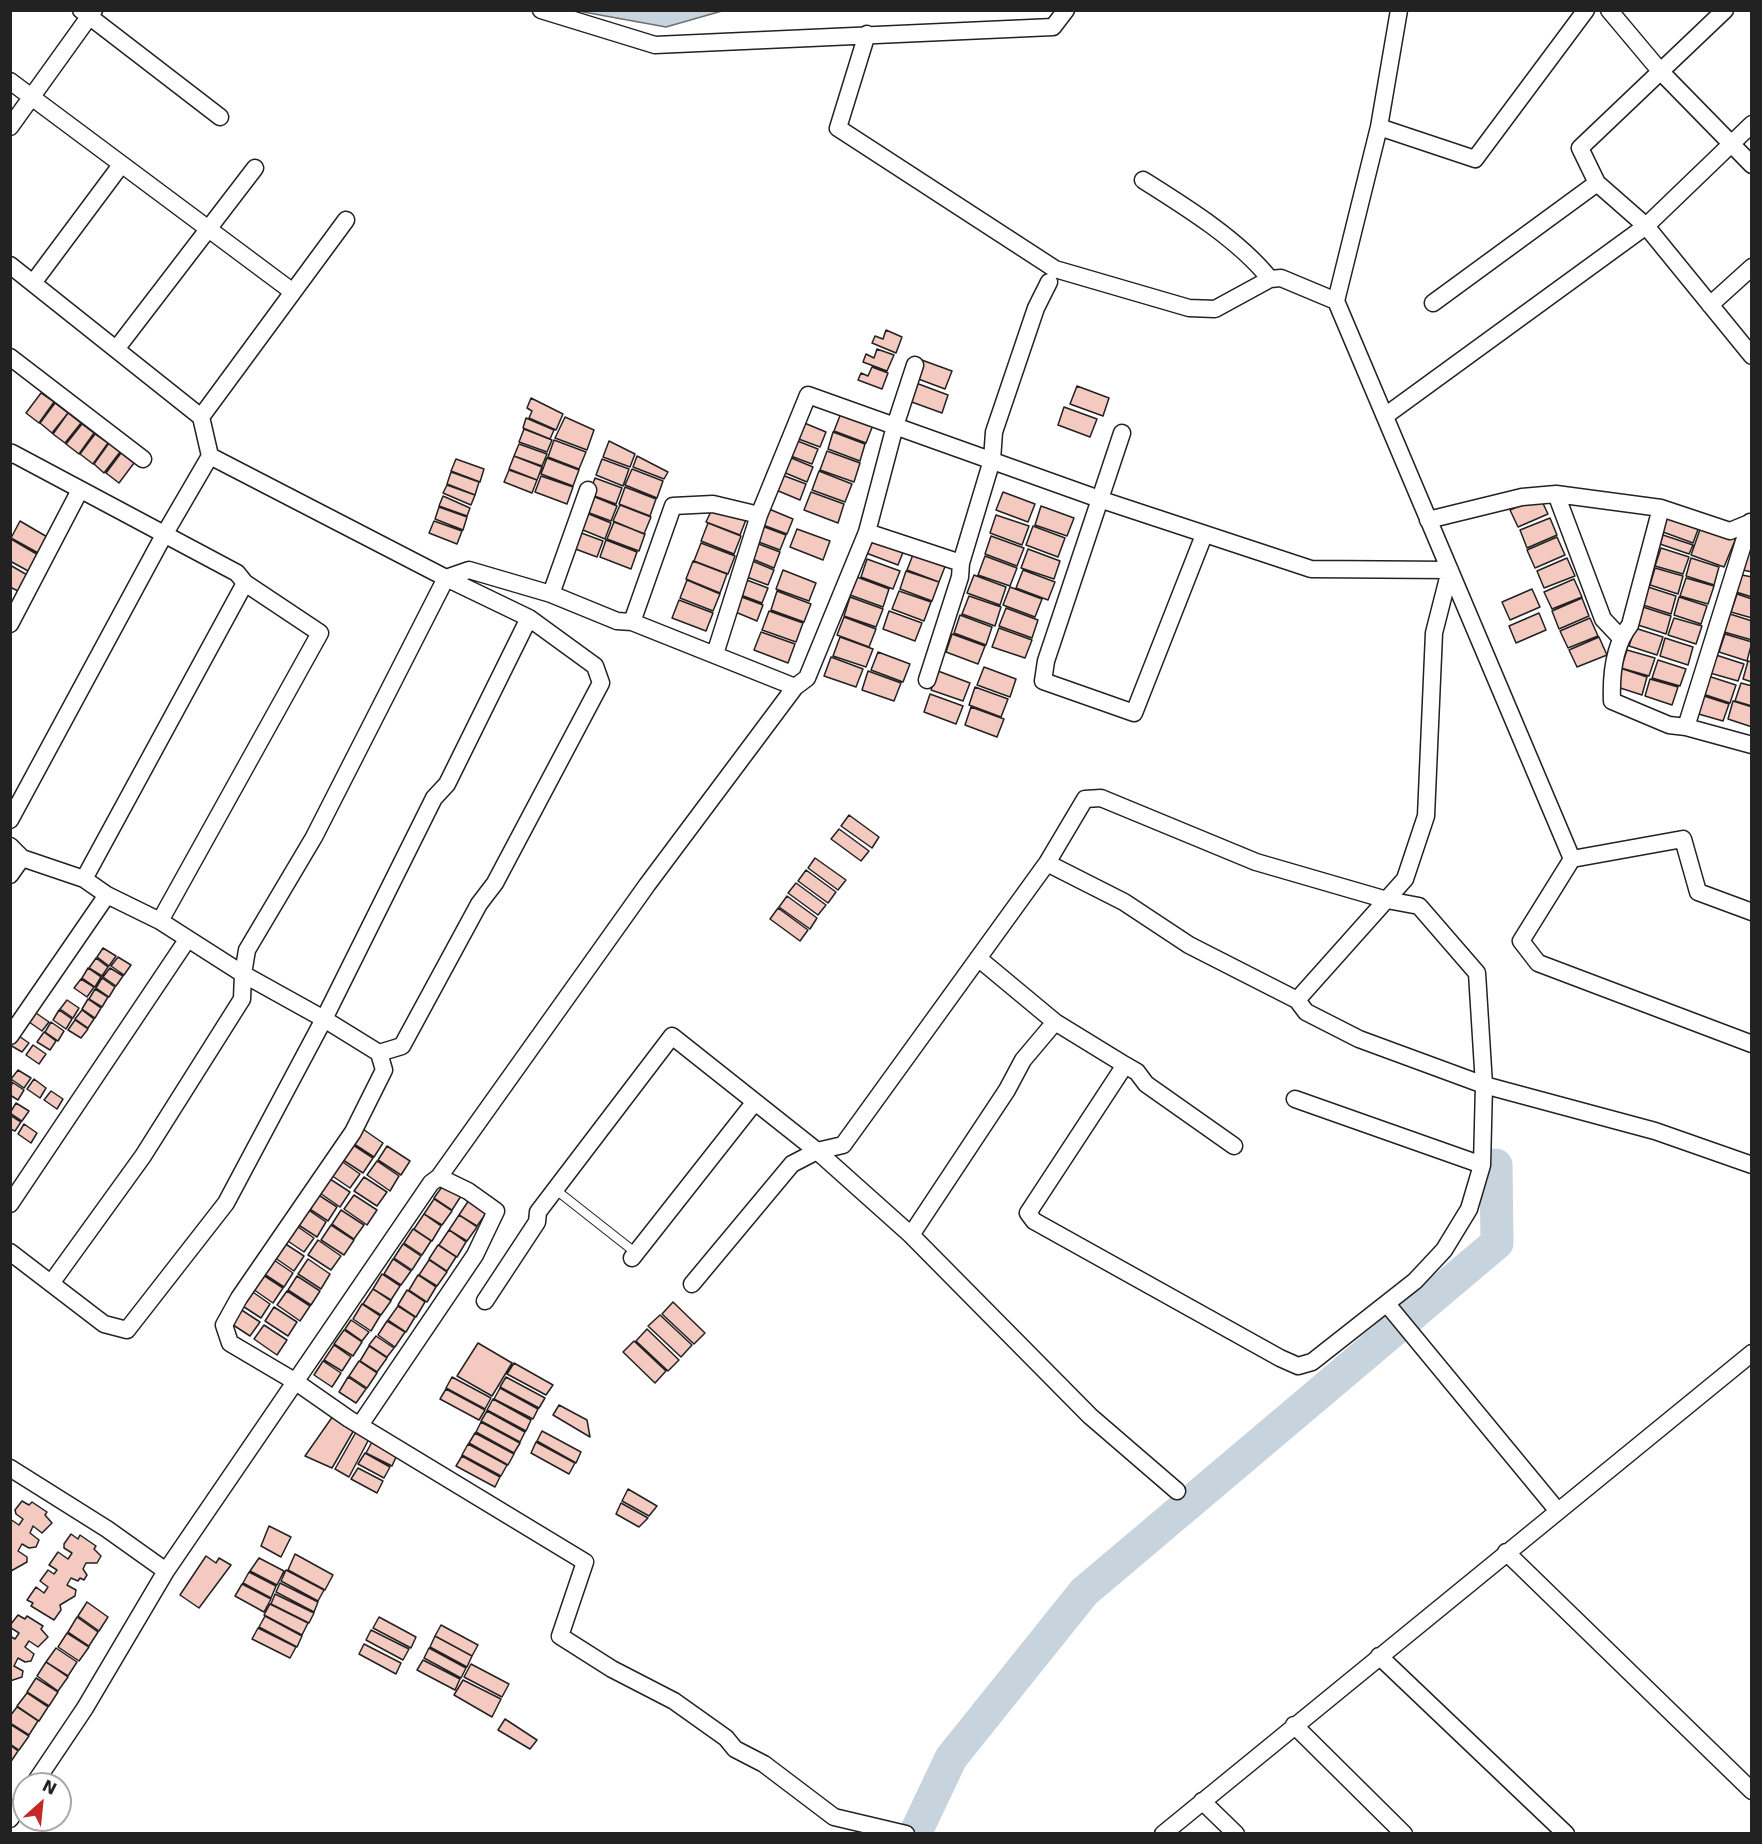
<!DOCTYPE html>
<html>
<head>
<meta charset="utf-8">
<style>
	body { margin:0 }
	#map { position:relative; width:1762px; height:1844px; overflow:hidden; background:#fff; font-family:"DejaVu Sans",sans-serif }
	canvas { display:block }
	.frame { position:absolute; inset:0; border:12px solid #222; pointer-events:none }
	.north { position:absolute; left:12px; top:1772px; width:60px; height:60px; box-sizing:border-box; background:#fff; border:2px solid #a7a7a7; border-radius:50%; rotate:27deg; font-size:16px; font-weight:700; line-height:24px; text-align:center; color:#222 }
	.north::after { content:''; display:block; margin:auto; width:21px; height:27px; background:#c62828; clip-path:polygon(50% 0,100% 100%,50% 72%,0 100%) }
</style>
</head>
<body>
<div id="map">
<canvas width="1762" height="1844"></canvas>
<div class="frame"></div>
<div class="north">N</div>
</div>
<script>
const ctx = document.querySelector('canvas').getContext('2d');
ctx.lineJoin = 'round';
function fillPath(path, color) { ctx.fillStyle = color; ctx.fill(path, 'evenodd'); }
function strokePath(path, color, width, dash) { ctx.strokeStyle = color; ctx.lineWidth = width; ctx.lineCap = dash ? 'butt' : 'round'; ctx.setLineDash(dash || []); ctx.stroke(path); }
const water = new Path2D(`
	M578 11 722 10V11L666 27Z`);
fillPath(water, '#c7d3dd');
strokePath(water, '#6f6f6f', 1.5);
strokePath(new Path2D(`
	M915 1834 951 1758 1084 1592 1497 1243 1496 1165`), '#c7d3dd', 33);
const building = new Path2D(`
	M886 330 902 337 896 353 872 343 875 336 883 339Z
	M877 349 894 355 887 371 863 362 866 354 874 358Z
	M919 359 952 371 945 389 913 377Z
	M872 367 888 373 882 389 858 380 861 373 868 376Z
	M916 383 948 395 942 413 909 401Z
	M1077 386 1109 398 1103 416 1070 404Z
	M41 393 54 402 39 423 26 413Z
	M531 398 563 414 556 430 529 418 532 411 527 408Z
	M55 403 68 413 52 433 40 423Z
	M1064 407 1097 419 1090 437 1058 425Z
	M68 413 81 423 65 443 53 434Z
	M841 413 873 425 866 443 834 431Z
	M565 417 594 430 587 450 555 438Z
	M526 418 554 430 550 439 523 428Z
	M802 422 826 432 820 447 796 438Z
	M82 424 94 433 79 454 66 444Z
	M524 429 552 440 547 452 519 442Z
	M833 432 865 444 860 461 828 449Z
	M95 434 108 443 93 464 80 454Z
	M554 440 586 452 579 469 548 457Z
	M795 440 818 449 812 464 788 455Z
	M609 441 635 454 630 467 603 457Z
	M109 443 120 452 104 473 94 464Z
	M519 444 547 454 542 466 514 456Z
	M827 451 860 463 854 482 820 470Z
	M121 453 134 463 119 483 106 473Z
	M514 456 542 467 537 480 509 469Z
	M637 456 668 472 664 479 633 467Z
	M789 457 813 467 807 482 783 472Z
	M547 458 579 470 573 486 541 474Z
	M456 459 484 469 480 482 451 471Z
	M602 459 629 469 623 486 596 475Z
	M632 469 663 481 657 498 625 485Z
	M509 470 537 480 532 493 504 482Z
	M819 471 852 484 845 502 812 490Z
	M451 472 479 482 475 495 447 484Z
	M782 475 806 484 800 500 776 490Z
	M541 476 573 487 567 504 535 492Z
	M595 478 622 488 616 504 589 494Z
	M447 485 475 495 471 505 443 493Z
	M625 487 656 499 650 516 619 504Z
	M811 492 844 504 838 523 804 510Z
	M1003 492 1035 504 1028 522 996 510Z
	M590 495 617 506 611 521 584 511Z
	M443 496 470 508 467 516 439 506Z
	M1540 497 1548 514 1518 527 1510 510Z
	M620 505 651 517 644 534 613 521Z
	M1041 506 1074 518 1067 536 1035 525Z
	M439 507 467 517 463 530 435 519Z
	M713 507 747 517 740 535 706 522Z
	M769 509 793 519 787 534 763 525Z
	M584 512 611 523 605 539 578 528Z
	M996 515 1029 526 1022 545 990 533Z
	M1666 517 1700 524 1693 543 1663 532Z
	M1550 518 1557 535 1527 548 1520 530Z
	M20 521 49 538 40 554 11 538Z
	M434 521 462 531 457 544 429 533Z
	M614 522 645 534 639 551 607 539Z
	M708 523 741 536 734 554 701 541Z
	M1702 524 1736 538 1724 567 1691 555Z
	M762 526 786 535 780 550 756 541Z
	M1033 526 1065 538 1058 557 1026 545Z
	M797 529 830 541 823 560 790 547Z
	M576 531 603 541 597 557 570 547Z
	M872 535 905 547 898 565 866 553Z
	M1663 535 1693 545 1689 554 1660 544Z
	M991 536 1024 548 1017 566 985 554Z
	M1557 537 1565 555 1535 568 1527 550Z
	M11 539 40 556 30 572 10 561Z
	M606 540 637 552 631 569 600 557Z
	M701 543 735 556 728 574 694 561Z
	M756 543 780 552 774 568 750 558Z
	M1661 548 1689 557 1683 574 1655 566Z
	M1028 549 1060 561 1054 579 1021 568Z
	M914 552 946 564 939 582 907 570Z
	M1749 552 1752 553V572L1743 570Z
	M985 556 1017 568 1010 586 978 575Z
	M1567 558 1575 576 1544 588 1537 571Z
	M1691 558 1719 567 1714 585 1686 576Z
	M867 559 900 571 893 589 861 577Z
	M750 560 774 570 768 585 744 576Z
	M693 561 727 574 720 593 686 579Z
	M10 565 29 576 20 592 10 587Z
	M1655 568 1683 576 1678 594 1650 585Z
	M783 570 816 583 809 601 776 589Z
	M1023 570 1055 582 1048 600 1016 588Z
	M906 571 939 582 932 601 900 589Z
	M974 575 1006 587 1000 605 967 593Z
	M1742 575 1752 577V597L1736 592Z
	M857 577 889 589 883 607 850 595Z
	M1686 578 1714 586 1708 604 1680 596Z
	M744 579 768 588 762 603 738 594Z
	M1574 579 1582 597 1552 609 1544 592Z
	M687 580 720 594 713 611 680 598Z
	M1010 587 1042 599 1035 617 1003 605Z
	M1648 587 1676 596 1671 614 1643 605Z
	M1532 589 1540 607 1510 620 1502 602Z
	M777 591 811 604 804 622 771 610Z
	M899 591 931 602 924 621 892 609Z
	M1737 594 1752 599V618L1731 612Z
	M739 596 763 605 757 621 733 611Z
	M969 596 1001 607 995 626 962 614Z
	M850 597 883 609 876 627 844 616Z
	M1679 597 1707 606 1701 624 1674 615Z
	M1582 598 1589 616 1559 629 1552 611Z
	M679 600 713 613 706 631 672 618Z
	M1643 607 1671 616 1666 634 1638 625Z
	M1006 608 1038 620 1032 638 999 626Z
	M769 611 803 623 796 642 762 630Z
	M889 611 922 623 915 641 883 629Z
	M1539 613 1546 630 1516 643 1509 626Z
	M1730 614 1752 621V640L1724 632Z
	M960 615 992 627 986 645 954 633Z
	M844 617 876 629 869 647 837 635Z
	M1590 618 1598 636 1568 648 1560 631Z
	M1674 618 1702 626 1696 644 1668 635Z
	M999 628 1032 640 1025 658 992 647Z
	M1635 628 1663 637 1657 655 1629 646Z
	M761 632 795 644 788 663 754 650Z
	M952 634 985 646 978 664 946 652Z
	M1725 634 1752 642 1747 661 1719 652Z
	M840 637 873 649 866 667 833 656Z
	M1599 637 1607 655 1577 667 1569 650Z
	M1665 638 1693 647 1688 665 1660 656Z
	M1627 650 1655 658 1649 676 1621 668Z
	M878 652 910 664 903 682 871 670Z
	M1716 655 1744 664 1738 681 1710 673Z
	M831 657 863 669 856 687 824 676Z
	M1658 660 1686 669 1680 686 1652 678Z
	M1748 661 1752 662V682L1743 679Z
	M984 667 1016 679 1010 697 977 685Z
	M1620 668 1647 677 1642 695 1614 686Z
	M868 671 901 683 894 701 862 690Z
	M938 671 970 683 963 701 931 690Z
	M1708 676 1736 685 1730 703 1703 694Z
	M1650 679 1678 687 1672 705 1645 696Z
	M1741 683 1752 686V706L1735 701Z
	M975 687 1008 699 1001 717 969 705Z
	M930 694 963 706 956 724 924 712Z
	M1701 695 1729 704 1723 721 1695 713Z
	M1733 701 1752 707V727L1728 719Z
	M971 707 1004 719 997 737 965 725Z
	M849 815 879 837 872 848 841 826Z
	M839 829 869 851 861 861 831 839Z
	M815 858 846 880 838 890 808 868Z
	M806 870 836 892 828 903 798 881Z
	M796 883 826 905 818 915 788 893Z
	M787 896 817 918 810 929 779 907Z
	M778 908 808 930 800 941 770 919Z
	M103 948 116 956 109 966 97 957Z
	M118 957 131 965 124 975 111 966Z
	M96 958 108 967 102 976 89 968Z
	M88 968 101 977 95 987 82 978Z
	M110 968 123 976 116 986 103 977Z
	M102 978 115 987 109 997 96 988Z
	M81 979 94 987 87 997 74 988Z
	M95 989 108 997 102 1007 89 999Z
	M88 999 101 1008 95 1018 82 1009Z
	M67 1000 79 1008 73 1018 60 1009Z
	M59 1010 72 1019 66 1029 53 1020Z
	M82 1010 94 1019 88 1028 75 1019Z
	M36 1013 49 1022 42 1031 29 1022Z
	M75 1020 88 1029 81 1038 68 1030Z
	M51 1022 64 1031 58 1041 45 1032Z
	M44 1032 56 1041 50 1050 37 1042Z
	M16 1034 29 1043 22 1052 10 1045Z
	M33 1045 46 1054 39 1064 26 1055Z
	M18 1070 31 1078 24 1088 11 1079Z
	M34 1079 46 1088 40 1098 27 1089Z
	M12 1082 24 1090 18 1100 10 1095Z
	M51 1091 63 1099 57 1109 44 1100Z
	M16 1103 29 1111 22 1121 10 1113Z
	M10 1115 21 1122 15 1131 10 1129Z
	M24 1124 37 1133 31 1143 18 1134Z
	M360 1127 383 1143 374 1157 351 1142Z
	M350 1143 373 1158 363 1173 340 1158Z
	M387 1146 410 1161 401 1175 378 1160Z
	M337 1158 360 1174 350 1188 328 1173Z
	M377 1161 399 1176 390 1191 367 1175Z
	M327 1177 350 1192 340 1207 317 1191Z
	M364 1177 387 1192 377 1206 354 1191Z
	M444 1184 461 1196 452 1210 434 1198Z
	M314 1192 337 1207 328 1221 305 1206Z
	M354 1195 377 1210 367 1225 344 1209Z
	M434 1199 452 1211 442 1225 424 1214Z
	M469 1200 487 1212 477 1226 459 1215Z
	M304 1207 326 1222 317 1237 294 1222Z
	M341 1210 364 1225 354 1239 332 1224Z
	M424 1214 441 1226 432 1241 414 1229Z
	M459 1215 477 1227 467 1241 449 1230Z
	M291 1222 314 1238 304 1252 282 1237Z
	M331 1225 354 1240 344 1255 321 1240Z
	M413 1229 431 1241 422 1255 404 1243Z
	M449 1230 466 1242 457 1257 439 1245Z
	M318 1240 341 1256 331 1270 308 1255Z
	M281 1241 304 1256 294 1271 271 1255Z
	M403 1244 421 1256 412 1270 394 1258Z
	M438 1245 456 1257 447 1271 429 1259Z
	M271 1258 293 1273 284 1287 261 1272Z
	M308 1259 330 1274 321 1289 298 1274Z
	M393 1259 411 1271 401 1285 384 1274Z
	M429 1260 447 1272 437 1286 419 1275Z
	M260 1273 283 1288 273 1303 250 1287Z
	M382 1274 400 1286 391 1300 373 1289Z
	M418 1275 436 1287 427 1302 409 1290Z
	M297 1276 320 1291 311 1305 288 1290Z
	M247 1288 270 1304 261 1318 238 1303Z
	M373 1289 391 1301 381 1315 363 1304Z
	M407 1290 425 1302 416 1317 398 1305Z
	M287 1291 310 1306 300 1321 277 1305Z
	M673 1302 705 1333 694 1344 662 1314Z
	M362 1304 380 1316 371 1331 353 1319Z
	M398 1306 415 1317 406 1332 388 1320Z
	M237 1307 260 1322 250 1336 227 1321Z
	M274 1307 297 1322 288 1336 265 1321Z
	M660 1315 692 1345 681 1357 648 1326Z
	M351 1320 369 1332 362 1341 345 1329Z
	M387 1321 405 1332 395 1347 378 1335Z
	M264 1325 287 1340 277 1355 254 1339Z
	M647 1329 679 1360 668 1371 636 1341Z
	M344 1330 362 1342 353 1356 334 1344Z
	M376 1336 394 1348 387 1357 369 1345Z
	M634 1341 666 1371 655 1383 623 1352Z
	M478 1343 512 1363 492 1396 457 1376Z
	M334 1345 351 1357 342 1371 324 1360Z
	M369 1346 387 1358 377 1372 360 1361Z
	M323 1361 341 1373 332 1387 314 1375Z
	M359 1361 377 1373 367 1388 349 1376Z
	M514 1363 553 1385 546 1395 507 1374Z
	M348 1377 366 1389 356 1403 339 1392Z
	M452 1377 491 1398 485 1409 446 1388Z
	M506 1377 545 1398 539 1408 500 1387Z
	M500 1388 538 1409 533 1419 494 1399Z
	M446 1389 485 1410 479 1420 440 1399Z
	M493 1399 531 1420 526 1431 487 1410Z
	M559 1405 587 1420 590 1437 553 1415Z
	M487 1411 525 1432 520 1442 481 1421Z
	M333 1416 354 1430 332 1468 305 1456Z
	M481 1422 520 1443 514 1453 476 1432Z
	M542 1431 581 1452 576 1463 537 1441Z
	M356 1432 369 1439 349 1477 335 1469Z
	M475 1433 514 1454 508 1465 469 1443Z
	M372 1442 397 1455 392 1466 366 1453Z
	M536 1442 575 1463 569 1474 531 1453Z
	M468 1444 507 1465 501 1476 462 1455Z
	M365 1453 390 1467 384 1478 358 1464Z
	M462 1456 500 1477 495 1487 456 1466Z
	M358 1468 383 1481 377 1493 351 1479Z
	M628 1489 657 1506 649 1516 622 1501Z
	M22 1501 29 1505 32 1502 47 1512 45 1515 52 1523 42 1533 33 1526 30 1533 39 1540 36 1547 29 1548 22 1544 18 1551 27 1557V1562L11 1571 10 1579V1519L19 1525 23 1519 16 1514 15 1510Z
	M621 1503 648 1518 639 1527 616 1514Z
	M269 1526 291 1537 281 1557 261 1546Z
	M71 1534 78 1539 80 1535 96 1546 94 1549 101 1556 97 1563H86L83 1569 87 1575 84 1580 80 1578 78 1581 71 1578 67 1585 76 1590 75 1596 60 1605 61 1610 54 1620 31 1606 33 1603 27 1600 36 1587 44 1593 48 1587 40 1581 48 1570 54 1574 57 1570 49 1565 58 1552 68 1559 72 1553 64 1548V1544Z
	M295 1554 333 1575 325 1590 288 1570Z
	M206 1556 216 1563 219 1558 231 1565 199 1608 180 1595Z
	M259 1558 284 1571 277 1585 250 1571Z
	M286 1570 324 1590 318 1601 281 1581Z
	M249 1572 276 1586 271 1598 243 1583Z
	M280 1583 318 1602 314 1612 276 1592Z
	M242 1584 271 1599 264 1612 235 1596Z
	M275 1594 314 1613 309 1623 271 1604Z
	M87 1602 108 1617 99 1631 78 1616Z
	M270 1604 308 1623 302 1635 264 1615Z
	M18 1615 25 1619 27 1616 43 1626 41 1629 48 1637 38 1647 29 1641 25 1647 34 1654 31 1661 25 1662 18 1658 14 1666 23 1671 22 1677 10 1681V1636L15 1639 19 1633 11 1628V1624Z
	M265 1616 302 1636 297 1647 259 1627Z
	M77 1617 98 1632 89 1646 68 1632Z
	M379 1617 416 1637 411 1648 373 1628Z
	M441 1625 478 1645 472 1656 435 1636Z
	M258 1628 296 1647 290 1658 252 1639Z
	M371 1630 409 1649 403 1660 366 1640Z
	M67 1633 89 1647 79 1661 58 1647Z
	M435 1636 472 1656 467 1667 430 1647Z
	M364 1644 401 1663 396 1674 359 1654Z
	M56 1648 77 1662 68 1676 46 1662Z
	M429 1648 466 1668 461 1678 424 1658Z
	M423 1660 460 1679 455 1690 417 1670Z
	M46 1662 68 1677 58 1691 37 1676Z
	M471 1664 509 1684 502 1697 464 1677Z
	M36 1678 58 1692 49 1706 27 1692Z
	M463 1680 501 1699 492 1717 454 1695Z
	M27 1693 48 1707 39 1721 17 1706Z
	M17 1707 38 1721 29 1735 10 1723V1716Z
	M505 1719 537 1740 530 1749 498 1730Z
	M10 1724 29 1736 19 1750 10 1744Z
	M10 1745 18 1751 10 1763Z`);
fillPath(building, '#f3c9c0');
strokePath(building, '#222', 1.5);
const lane = new Path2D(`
	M556 1190 636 1253`);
const street = new Path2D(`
	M81 10 220 117
	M541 10 655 45 1053 27 1066 10
	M1399 10 1379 127 1336 301 1572 859 1683 839 1698 892 1752 912
	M1609 10 1661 72 1752 165
	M1725 10 1580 148 1597 183 1646 226 1752 356
	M867 34 838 128 1055 269 1189 308 1215 309 1270 279 1281 278 1336 301
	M10 81 293 292
	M10 127 94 10
	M1379 127 1475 159 1586 10
	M1143 180C1186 207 1239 240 1270 279
	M10 265 201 417 210 456
	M33 283 121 165
	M1433 303 1597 183
	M1710 305 1752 267
	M117 348 255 168
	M10 357 143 459
	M1385 416 1646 226 1752 124
	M201 417 346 220
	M1122 433 1046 661 1043 681 1134 713 1204 535
	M10 455 12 453 237 573 245 583 320 633 160 921
	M1556 494 1603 619 1620 637
	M1661 508 1630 625C1614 645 1611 675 1612 701L1669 725 1686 727 1752 745
	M1428 520 1522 497 1556 494 1661 508 1730 531 1752 522
	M867 532 961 563
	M551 594 588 490
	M632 622 673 506 713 504 759 515
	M10 624 80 490
	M715 654 759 515 808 395 1102 500 1311 569 1450 570 1434 633 1426 816 1405 879 1297 1000
	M927 680 960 577 961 563 992 460 994 432 1036 308 1049 282
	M1686 727 1750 522
	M10 820 164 535 210 456 446 578 529 618 447 784 434 798 324 1019 226 1203 127 1330 104 1324 10 1252
	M10 846 22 858 84 879 107 895 160 921 243 974 324 1019 379 1053 384 1070 353 1132 239 1298 224 1325 230 1343 296 1382 349 1419 585 1562 560 1636 612 1669 674 1701 726 1738 735 1749 764 1764 834 1817 906 1834
	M1572 859 1521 941 1538 963 1752 1044
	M1047 863 1124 902 1189 945 1297 1000 1306 1012 1359 1039 1484 1085 1655 1131 1752 1165
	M10 875 22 858
	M84 879 245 583
	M978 958 1055 1022 1125 1065
	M10 1036 107 895
	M379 1053 402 1046 479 904 495 883 601 683 595 666 529 618
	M1295 1099 1482 1165
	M10 1204 187 940
	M911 1235 1007 1090 1023 1060 1055 1022
	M632 1258 754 1103
	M52 1282 143 1156 242 999 243 974 247 950 314 837 446 578 469 570 551 594 617 621 632 622 795 687
	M692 1284 792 1164 817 1151 843 1145 1047 863 1085 799 1101 798 1256 862 1387 900 1419 906 1477 973 1484 1085 1482 1165 1469 1209 1444 1250 1415 1281 1312 1362 1298 1366 1280 1358 1034 1221 1028 1213 1125 1065 1137 1072 1146 1084 1234 1146
	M485 1301 537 1222 538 1212 672 1036 817 1151 911 1235 1090 1416 1177 1491
	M1387 1304 1557 1510
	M360 1425 475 1255 496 1211 468 1191 439 1177
	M10 1468 107 1529 166 1571
	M1506 1552 1752 1791
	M1379 1656 1566 1834
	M1294 1725 1404 1834
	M34 1784 85 1708 166 1571 431 1183 439 1177 647 885 795 687 807 678 867 532 895 426 915 365
	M1202 1801 1236 1834
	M10 1819 24 1799
	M1163 1834 1752 1353`);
strokePath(lane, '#222', 10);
strokePath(street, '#222', 19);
strokePath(lane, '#fff', 8);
strokePath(street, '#fff', 16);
</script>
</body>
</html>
